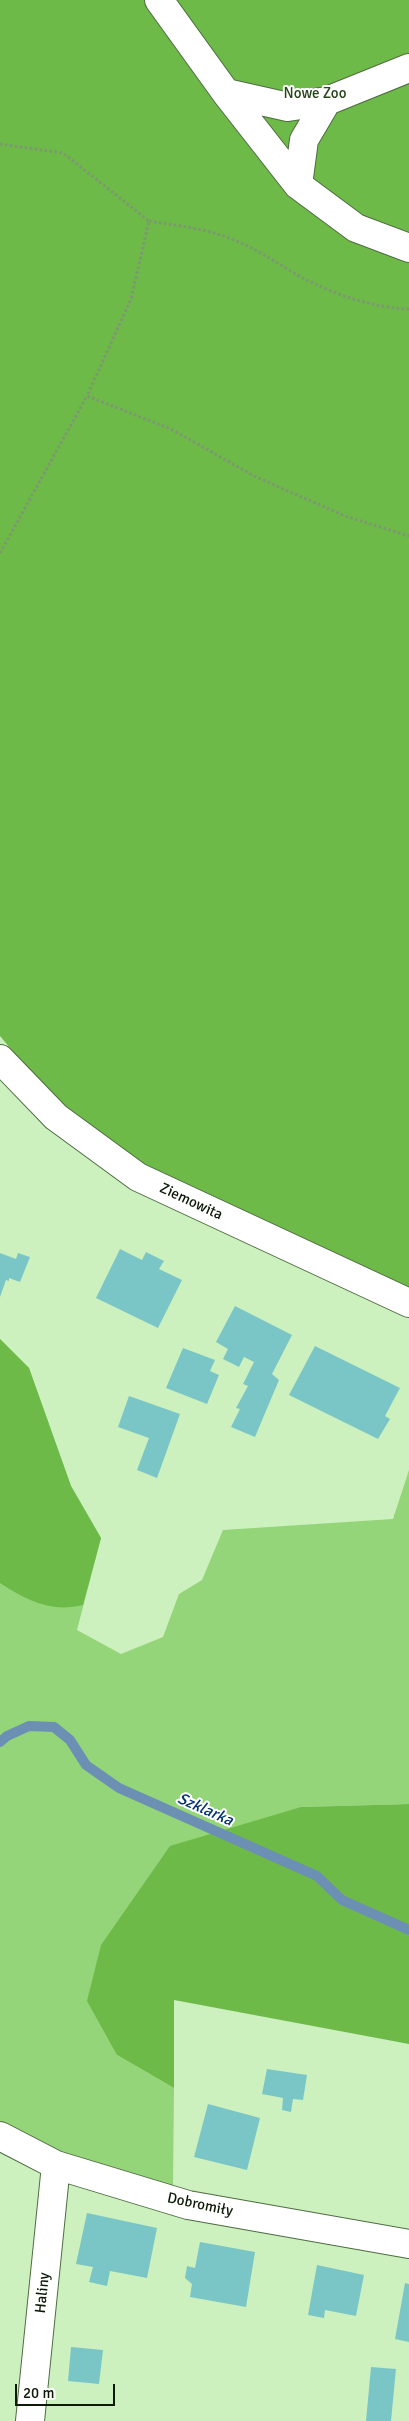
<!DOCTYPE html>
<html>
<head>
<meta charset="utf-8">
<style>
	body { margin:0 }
	#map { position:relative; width:409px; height:2421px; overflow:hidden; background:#cdf0bf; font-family:Signika,sans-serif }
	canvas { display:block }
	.scale { position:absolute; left:15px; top:2384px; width:100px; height:22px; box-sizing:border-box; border:2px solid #0d1a08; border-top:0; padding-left:6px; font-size:15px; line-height:18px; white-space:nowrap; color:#0d1a08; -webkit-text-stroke:4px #fff; paint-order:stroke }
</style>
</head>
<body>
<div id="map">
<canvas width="409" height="2421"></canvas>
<div class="scale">20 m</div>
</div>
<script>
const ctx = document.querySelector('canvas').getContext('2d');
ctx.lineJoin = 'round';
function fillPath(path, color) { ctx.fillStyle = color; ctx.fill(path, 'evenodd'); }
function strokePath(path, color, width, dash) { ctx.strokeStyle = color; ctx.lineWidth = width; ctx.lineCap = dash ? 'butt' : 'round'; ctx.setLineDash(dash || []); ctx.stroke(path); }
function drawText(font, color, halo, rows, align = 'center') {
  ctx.font = font + ' Signika,sans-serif'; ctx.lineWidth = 4; ctx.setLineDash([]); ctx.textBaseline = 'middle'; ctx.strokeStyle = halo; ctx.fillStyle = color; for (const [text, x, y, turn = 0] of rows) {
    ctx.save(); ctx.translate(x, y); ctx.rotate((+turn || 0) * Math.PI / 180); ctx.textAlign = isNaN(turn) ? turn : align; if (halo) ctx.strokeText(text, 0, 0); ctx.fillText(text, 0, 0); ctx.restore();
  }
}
fillPath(new Path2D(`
	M0 1339 29 1368 71 1486 101 1538 77 1630 121 1654 163 1637 179 1594 202 1580 223 1530 393 1519 409 1470V1804L301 1807 117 2055 174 2088 173 2188 62 2156 0 2123Z`), '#95d579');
fillPath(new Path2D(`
	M0 0H409V1295L147 1167 75 1118 34 1077 0 1036Z
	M0 1339 29 1368 71 1486 101 1538 83 1605C51 1613 26 1600 0 1583Z
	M409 1804V2044L174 2000V2088L117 2055 87 2001 101 1945 170 1846 301 1807Z`), '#6eba49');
strokePath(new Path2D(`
	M0 1742 7 1736 29 1726 54 1727 70 1740 86 1765 119 1788 317 1876 342 1900 409 1930`), '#6c8fb4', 10);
fillPath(new Path2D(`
	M120 1249 142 1260 146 1252 164 1261 159 1269 182 1280 158 1328 96 1298Z
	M0 1253 16 1259 18 1253 30 1257 20 1282 9 1278V1281L6 1280 0 1297Z
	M235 1306 292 1335 272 1374 279 1380 255 1437 231 1427 240 1409 236 1408 248 1386 243 1384 254 1362 244 1357 239 1367 223 1359 228 1349 216 1342Z
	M315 1346 400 1388 385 1416 390 1419 378 1439 289 1395Z
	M183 1348 215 1360 210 1371 219 1375 207 1404 166 1388Z
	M129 1396 180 1414 157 1478 137 1470 149 1438 118 1427Z
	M267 2069 307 2075 303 2100 293 2099 291 2112 282 2110 283 2098 262 2094Z
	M208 2104 260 2118 247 2170 194 2157Z
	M87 2213 157 2228 147 2278 110 2271 107 2286 89 2282 93 2267 76 2264Z
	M200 2242 255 2252 246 2307 190 2297 192 2284 185 2278 187 2266 195 2268Z
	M317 2265 364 2275 356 2316 325 2310 324 2318 308 2315Z
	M405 2283 409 2284V2342L395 2339Z
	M71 2347 103 2350 99 2384 68 2381Z
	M371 2367 396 2369 391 2421H366Z`), '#7ac6c7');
const street = new Path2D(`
	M159 0 226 93
	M409 68 327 101 288 107 226 93 298 185 356 228 409 248
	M298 185 304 140 327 101
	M0 1059 56 1117 138 1177 409 1303
	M0 2136 56 2165 188 2205 409 2244
	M30 2421 56 2165`);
strokePath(street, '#4e6c41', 30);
strokePath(new Path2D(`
	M0 144 63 153 149 221 131 299 87 396
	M149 221C180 226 212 229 241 243 262 252 281 266 301 277 333 294 373 308 409 309
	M0 553 87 396 171 429 254 476 345 516 409 536`), '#7d9773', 3, [2.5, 2.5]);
strokePath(street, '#fff', 28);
drawText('15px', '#274519', '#fff', [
	["Nowe Zoo",315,94]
]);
drawText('15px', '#0d1a08', '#fff', [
	["Ziemowita",191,1202,25],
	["Dobromiły",200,2205,12],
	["Haliny",43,2293,-84]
]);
drawText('italic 16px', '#003471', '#fff', [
	["Szklarka",205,1810,24]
]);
</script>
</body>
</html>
